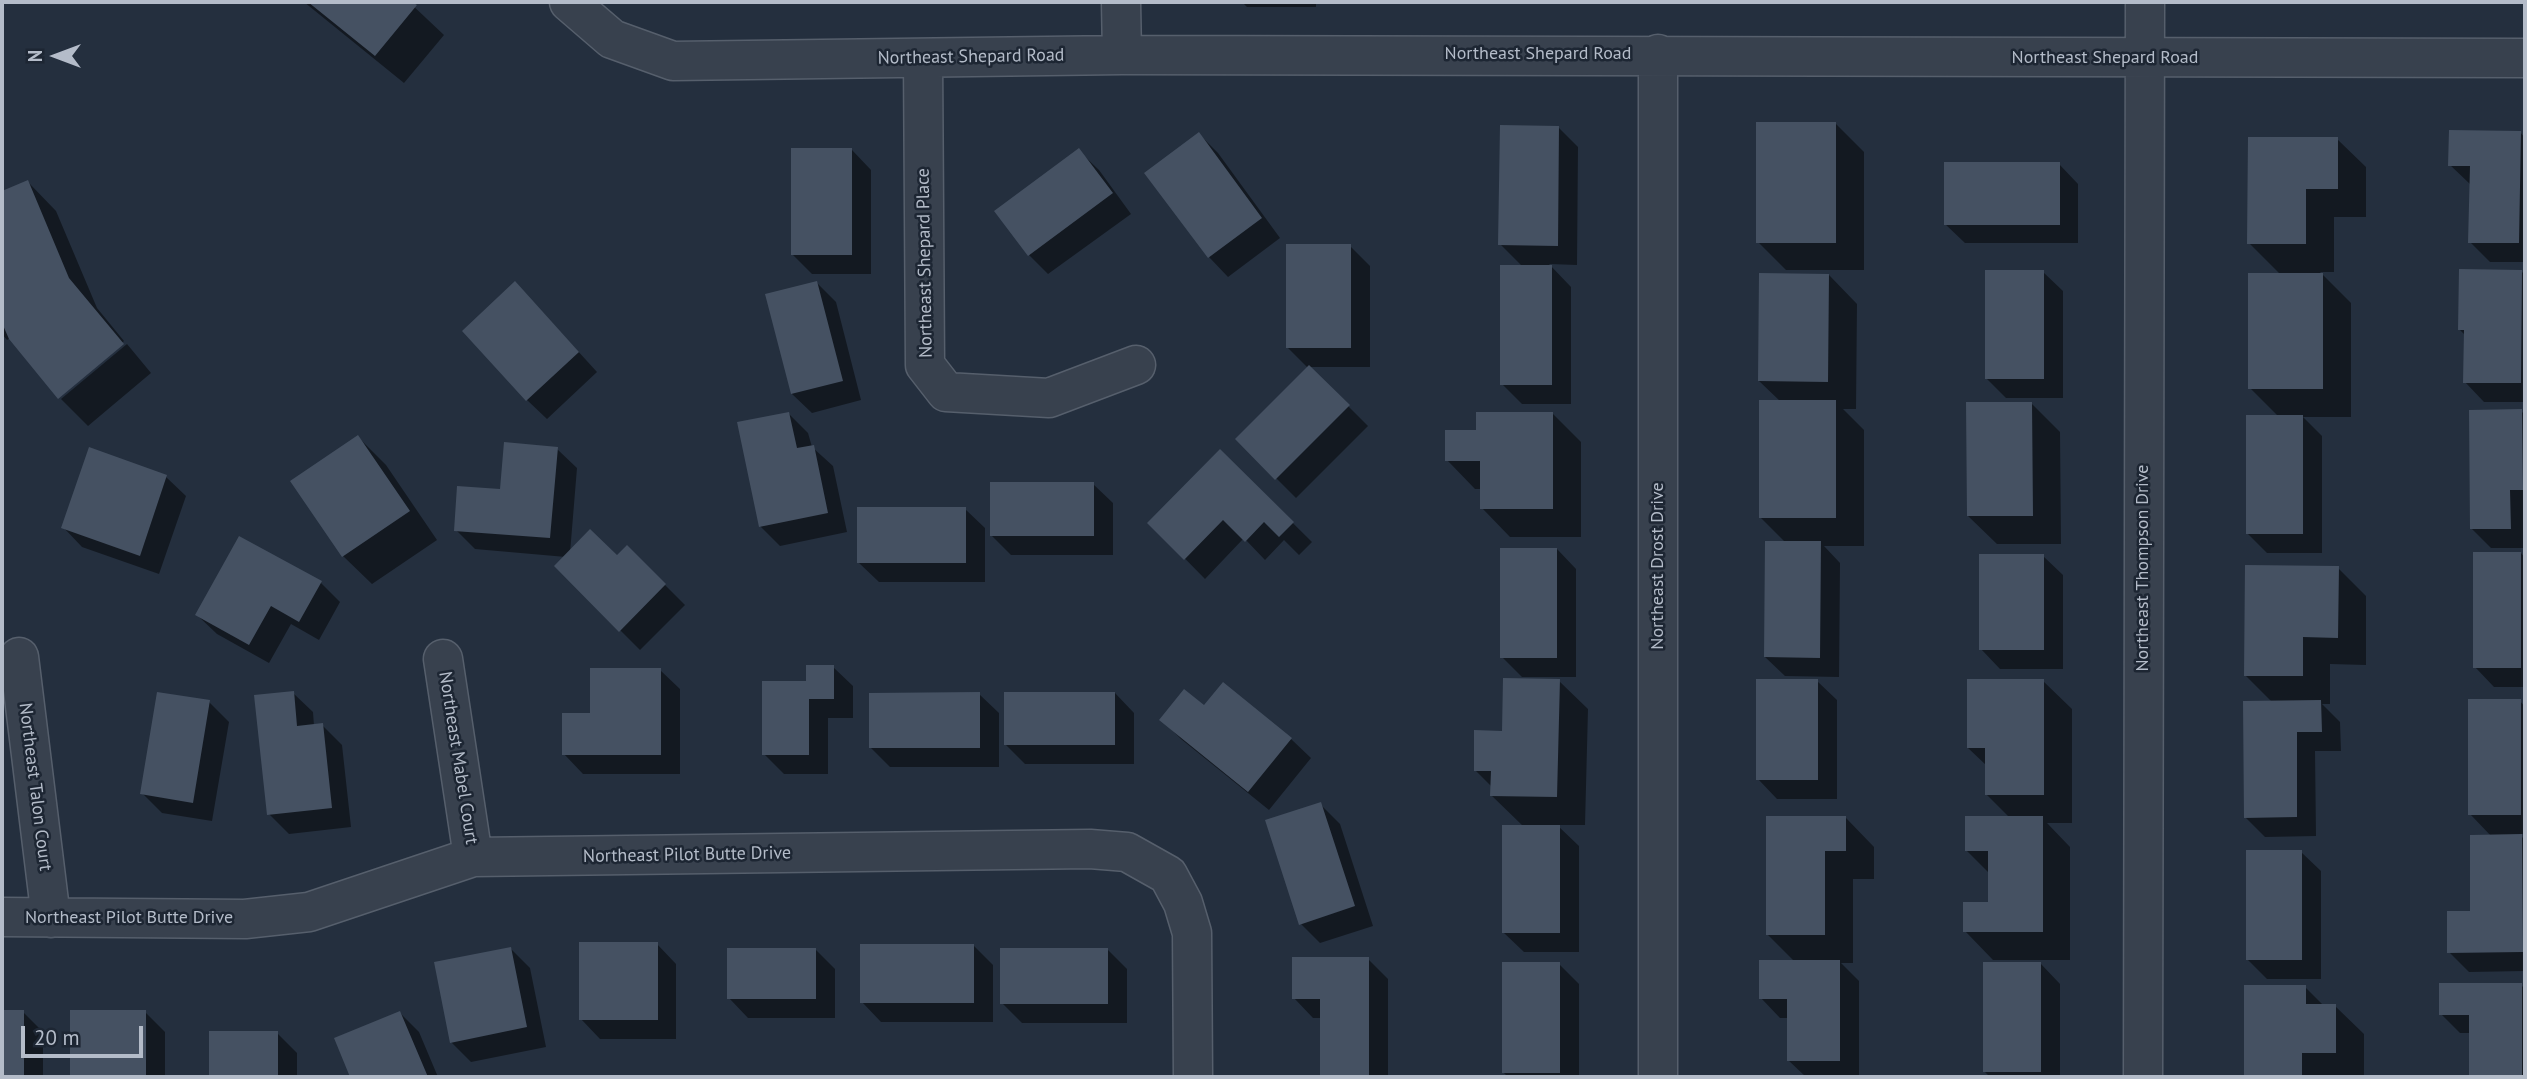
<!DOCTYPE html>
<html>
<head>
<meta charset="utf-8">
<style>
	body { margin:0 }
	#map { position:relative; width:2527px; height:1079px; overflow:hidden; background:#242f3e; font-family:"PT Sans",sans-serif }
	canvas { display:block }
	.frame { position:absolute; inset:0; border:4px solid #b4bcc9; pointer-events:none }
	.north { position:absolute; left:21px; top:21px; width:70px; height:70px; -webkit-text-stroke:5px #1d2633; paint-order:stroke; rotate:270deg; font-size:19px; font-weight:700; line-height:28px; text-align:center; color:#b4bcc9 }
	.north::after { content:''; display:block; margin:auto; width:24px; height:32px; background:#b4bcc9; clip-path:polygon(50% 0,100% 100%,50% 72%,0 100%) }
	.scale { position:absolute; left:21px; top:1026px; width:122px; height:32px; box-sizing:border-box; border:4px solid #b4bcc9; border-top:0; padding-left:9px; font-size:21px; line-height:24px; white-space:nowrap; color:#b4bcc9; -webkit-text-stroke:5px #1d2633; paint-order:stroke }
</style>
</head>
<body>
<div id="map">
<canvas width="2527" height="1079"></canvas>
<div class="frame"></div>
<div class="north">N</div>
<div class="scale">20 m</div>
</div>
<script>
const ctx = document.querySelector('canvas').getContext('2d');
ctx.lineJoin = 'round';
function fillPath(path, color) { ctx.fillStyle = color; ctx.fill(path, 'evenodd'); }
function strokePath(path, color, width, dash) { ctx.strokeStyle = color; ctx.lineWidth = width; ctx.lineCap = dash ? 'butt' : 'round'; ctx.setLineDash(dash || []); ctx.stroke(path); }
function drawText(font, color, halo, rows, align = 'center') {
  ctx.font = font + ' "PT Sans",sans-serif'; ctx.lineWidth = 5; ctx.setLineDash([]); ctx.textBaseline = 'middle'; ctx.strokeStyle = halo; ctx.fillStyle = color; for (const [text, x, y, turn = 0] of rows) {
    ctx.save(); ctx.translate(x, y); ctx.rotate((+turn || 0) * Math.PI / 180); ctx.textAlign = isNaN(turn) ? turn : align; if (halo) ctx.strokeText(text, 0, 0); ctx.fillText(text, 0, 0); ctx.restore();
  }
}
fillPath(new Path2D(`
	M304 2H409L444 35 404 83Z
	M1242 2H1316V7H1247Z
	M1836 124 1864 152V270H1786L1758 242Z
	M1559 128 1578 147 1577 265 1549 264 1571 287V404H1522L1502 384 1523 267 1500 244Z
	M2520 132 2525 138V262H2490L2470 242 2471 185 2450 165Z
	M1199 134 1218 153 1280 238 1228 277 1209 257Z
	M2337 139 2366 167V217H2334V272H2320L2351 303V417H2303L2322 436V553H2267L2247 533 2278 416 2250 388 2280 274 2249 243Z
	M852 150 871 170V274H812L792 254Z
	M1079 151 1099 170 1131 214 1048 274 1029 255Z
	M2059 164 2078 184V243H1965L1945 224Z
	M28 182 56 211 97 308 124 341 59 396 10 338 7 340 2 334V193Z
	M1350 246 1370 266V367H1309L1368 426 1296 498 1237 439 1308 368 1287 347Z
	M2521 271 2525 275V402H2484L2465 382V335L2460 330Z
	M2043 272 2063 291V398H2006L1987 379Z
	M1829 275 1857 304 1856 409H1843L1864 430V546H1824L1840 563 1839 677 1785 676 1765 657 1786 543 1761 518 1781 402 1759 381Z
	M817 283 836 302 861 400 812 413 792 394Z
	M534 303 597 372 547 419 527 400Z
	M127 344 151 373 88 426 61 399Z
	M2032 404 2060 432 2061 544H1997L1968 516Z
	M2521 411 2525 415V548H2491L2471 528Z
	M1552 413 1581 442V537H1510L1482 508V489H1475L1447 460 1478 431Z
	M789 414 808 433 812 447 833 466 847 532 780 546 760 526Z
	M358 437 386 465 437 540 372 584 343 556Z
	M557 449 577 468 570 553 617 557 627 547 685 605 640 650 556 566 566 557 475 549 456 530Z
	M90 450 166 477 186 496 159 574 82 547 63 527Z
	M1220 451 1312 542 1299 555 1284 540 1265 560 1244 538 1205 579 1150 523Z
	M1093 484 1113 503V555H1011L991 535Z
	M965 509 985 528V582H879L859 563Z
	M1557 549 1576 569V677H1522L1502 657Z
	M2521 553 2525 558V687H2494L2475 667Z
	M2043 556 2063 575V669H2000L1981 649Z
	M2338 568 2366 596V665L2330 664V704H2322L2340 722 2341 751H2315L2316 836 2265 837 2245 817 2273 703 2245 675Z
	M321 583 340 602 319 640 291 624 269 663 217 634 197 615Z
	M833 667 853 686V718H828V774H784L764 754 808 683Z
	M660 670 680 689V774H583L564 754Z
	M1559 681 1588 709 1585 825H1557L1579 846V952H1524L1504 933 1523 826 1492 796V787L1475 770 1503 733Z
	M1817 681 1837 700V799H1777L1758 779Z
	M2043 681 2072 709V823H2047L2070 847V960H1993L1965 931 1989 904V873L1966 850 2010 818 1987 795V766L1968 748Z
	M293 693 313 712 314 726 322 725 342 745 351 827 289 834 269 814Z
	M1115 693 1134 713V764H1025L1006 745Z
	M979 694 999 713V767H890L871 748Z
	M2520 701 2525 707V834H2519L2525 840V971L2469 972 2449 952 2471 913 2492 837 2470 814Z
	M209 702 229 722 212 821 162 813 142 793Z
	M1204 707 1291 739 1311 758 1269 810 1181 739 1162 720Z
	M1320 804 1340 824 1373 926 1320 943 1301 924Z
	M1846 818 1874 847V879H1853V963H1841L1859 981V1077H1806L1788 1060V1018H1780L1761 998 1795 962 1767 934Z
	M2301 852 2321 871V979H2267L2247 959Z
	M657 944 676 964V1039H600L581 1019Z
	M973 945 993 965V1022H881L862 1002Z
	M510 948 530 968 546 1047 471 1062 451 1042Z
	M815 949 835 969V1018H748L729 998Z
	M1107 949 1127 969V1023H1022L1002 1003Z
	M1368 959 1388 979V1077H1324L1321 1075V1018H1313L1294 998Z
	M1559 964 1579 984V1077H1508L1503 1072Z
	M2041 964 2060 984V1077H1990L1985 1072Z
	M2521 985 2525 989V1077H2471V1033H2460L2441 1014Z
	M2246 987H2305L2324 1006H2335L2364 1034V1077H2246Z
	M2 1012H23L43 1032V1077H2Z
	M145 1012 165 1032V1077H71Z
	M400 1013 419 1032 438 1077H352L336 1039Z
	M211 1033H277L297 1053V1077H211Z`), '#0007');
fillPath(new Path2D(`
	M308 2H412L417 5 375 56Z
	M1756 122H1836V243H1756Z
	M1500 125 1559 126 1558 246 1498 245Z
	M2449 130 2521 131 2519 243H2468L2470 166H2448Z
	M1199 132 1262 218 1208 258 1144 173Z
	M2248 137H2338V189H2306V244H2247Z
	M791 148H852V255H791Z
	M1079 148 1113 193 1028 256 994 211Z
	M1944 162H2060V225H1944Z
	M28 180 69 278 124 344 58 399 9 339 2 323V191Z
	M1286 244H1351V348H1286Z
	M1500 265H1552V385H1500Z
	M2459 269 2522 270 2521 383H2463L2464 330H2458Z
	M1985 270H2044V379H1985Z
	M1759 273 1829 274 1828 382 1758 381Z
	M2248 273H2323V389H2248Z
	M515 281 579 352 526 401 462 331Z
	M817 281 843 381 791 394 765 294Z
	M1309 365 1350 405 1275 480 1235 439Z
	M1759 400H1836V518H1759Z
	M1966 402H2032L2033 516H1967Z
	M2522 409 2523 490H2510L2511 529H2470L2469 410Z
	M789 412 797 448 814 445 828 513 759 527 737 422Z
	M1476 412H1553V509H1480V461H1445V430H1476Z
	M2246 415H2303V534H2246Z
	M358 435 410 511 342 557 290 481Z
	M504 442 558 447 550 538 454 531 457 486 500 489Z
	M89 447 167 475 140 556 61 528Z
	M1220 449 1294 522 1279 537 1264 522 1245 542 1223 520 1184 560 1147 523Z
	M990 482H1094V536H990Z
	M857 507H966V563H857Z
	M590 529 617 555 627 545 666 584 619 632 554 566Z
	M239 536 322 581 299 622 271 606 249 645 195 615Z
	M1765 541H1821L1820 658 1764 657Z
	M1500 548H1557V658H1500Z
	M2473 552H2521V668H2473Z
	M1979 554H2044V650H1979Z
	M2245 565 2339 566 2338 638 2303 637V676H2244Z
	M806 665H834V699H809V755H762V681H806Z
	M590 668H661V755H562V713H590Z
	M1503 678 1560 679 1557 797 1490 796 1491 771H1474V730L1502 731Z
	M1756 679H1818V780H1756Z
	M1967 679H2044V795H1985V748H1967Z
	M1223 682 1292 738 1248 792 1159 720 1184 689 1204 705Z
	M294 691 297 726 323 723 332 808 267 815 254 695Z
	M157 692 210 700 193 803 140 794Z
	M980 692V748H869V693Z
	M1004 692H1115V745H1004Z
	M2468 699H2521V815H2468Z
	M2321 700 2322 732H2297V817L2244 818 2243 701Z
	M1321 802 1355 906 1299 925 1265 820Z
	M1766 816H1846V851H1825V935H1766Z
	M1965 816H2043V932H1963V902H1988V851H1965Z
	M1502 825H1560V933H1502Z
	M2522 834 2523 952 2447 953V911H2470V835Z
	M2246 850H2302V960H2246Z
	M579 942H658V1020H579Z
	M860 944H974V1003H860Z
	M511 947 527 1027 450 1043 434 962Z
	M727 948H816V999H727Z
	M1000 948H1108V1004H1000Z
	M1292 957H1369V1075H1320V999H1292Z
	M1759 960H1840V1061H1787V999H1759Z
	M1502 962H1560V1073H1502Z
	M1983 962H2041V1072H1983Z
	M2439 983H2522V1077H2469V1015H2439Z
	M2244 985H2306V1004H2336V1053H2302V1077H2244Z
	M2 1010H24V1077H2Z
	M70 1010H146V1077H70Z
	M400 1011 428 1077H350L334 1038Z
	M209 1031H278V1077H209Z`), '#455162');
const minor = new Path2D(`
	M569 2 612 39 673 61 1122 55 2525 58
	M1121 2 1122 55
	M1658 54V1077
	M923 58 925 365 946 392 1049 398 1136 365
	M19 657 51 918
	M443 659 473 857
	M2 917 245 919 309 912 473 857 1090 849 1127 852 1168 875 1183 903 1192 933 1193 1077
	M2143 1077 2145 2`);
strokePath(minor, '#565f6c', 41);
strokePath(minor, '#38414e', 38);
drawText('18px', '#b4bcc9', '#1d2633', [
	["Northeast Shepard Road",1538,54],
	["Northeast Shepard Road",971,57,-1],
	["Northeast Shepard Road",2105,58],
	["Northeast Shepard Place",925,263,-91],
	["Northeast Drost Drive",1658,566,-90],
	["Northeast Thompson Drive",2143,568,-90],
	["Northeast Mabel Court",458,758,81],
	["Northeast Talon Court",35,787,83],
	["Northeast Pilot Butte Drive",687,855,-1],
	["Northeast Pilot Butte Drive",129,918]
]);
</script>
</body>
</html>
